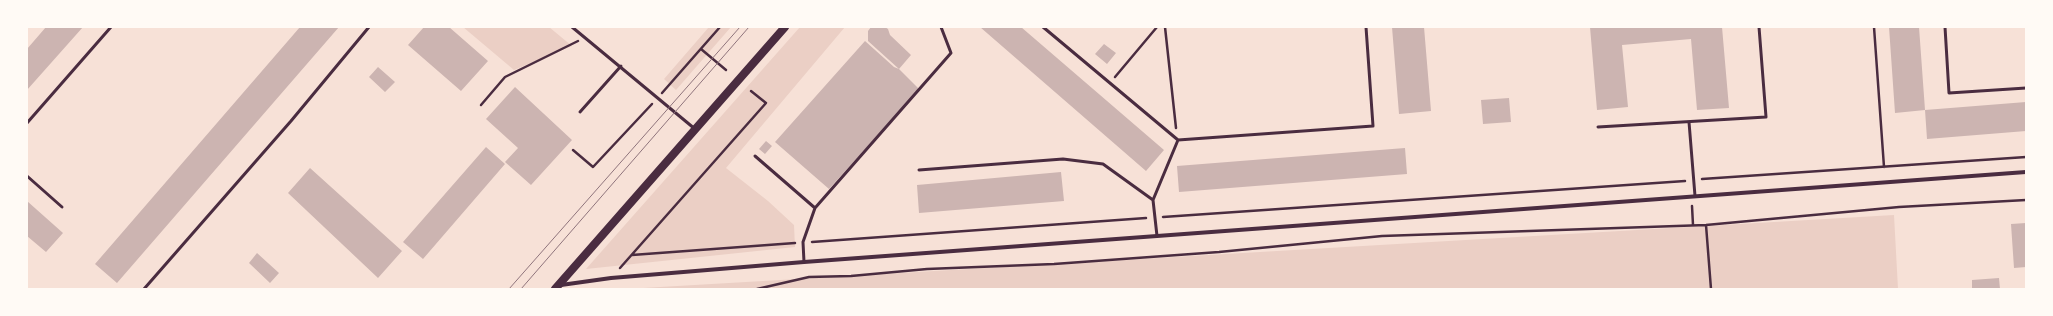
<!DOCTYPE html>
<html>
<head>
<meta charset="utf-8">
<style>
	body { margin:0 }
	#map { position:relative; width:2053px; height:316px; overflow:hidden; background:#f7e1d7; font-family:Merriweather,serif }
	canvas { display:block }
	.frame { position:absolute; inset:0; border:28px solid #fffaf5; pointer-events:none }
</style>
</head>
<body>
<div id="map">
<canvas width="2053" height="316"></canvas>
<div class="frame"></div>
</div>
<script>
const ctx = document.querySelector('canvas').getContext('2d');
ctx.lineJoin = 'round';
function fillPath(path, color) { ctx.fillStyle = color; ctx.fill(path, 'evenodd'); }
function strokePath(path, color, width, dash) { ctx.strokeStyle = color; ctx.lineWidth = width; ctx.lineCap = dash ? 'butt' : 'round'; ctx.setLineDash(dash || []); ctx.stroke(path); }
fillPath(new Path2D(`
	M463 27H549L572 46 514 70Z
	M709 27H731L676 90 664 79Z
	M800 27H845L726 168 768 201 794 225 795 247 586 269Z
	M1894 215 1898 289H626Z`), '#ebcfc5');
fillPath(new Path2D(`
	M46 27H83L27 90V49Z
	M300 27H339L117 283 95 264Z
	M424 27H449L488 61 461 91 408 45Z
	M871 27H885L888 29 890 35 911 55 899 69 919 89 829 189 775 142 865 41 894 67 899 69 868 41V31Z
	M980 27H1021L1164 150 1146 171Z
	M1392 27H1424L1431 111 1399 114Z
	M1590 27H1722L1729 108 1697 110 1691 39 1622 45 1628 107 1597 110Z
	M1889 27H1919L1925 110 1895 113Z
	M1104 44 1116 53 1107 64 1095 54Z
	M378 67 395 82 385 92 369 77Z
	M515 87 572 140 531 185 505 162 518 148 486 119Z
	M1509 98 1511 122 1483 124 1481 100Z
	M2026 102V131L1927 139 1925 110Z
	M766 141 772 146 765 154 759 149Z
	M486 147 505 164 423 259 403 242Z
	M1405 148 1407 174 1179 192 1177 166Z
	M310 168 402 251 378 278 288 193Z
	M1061 172 1064 201 919 213 917 185Z
	M27 201 63 233 46 252 27 236Z
	M2026 223V267L2014 268 2011 224Z
	M257 253 279 273 270 283 249 263Z
	M1999 278 2000 289H1972V280Z`), '#ccb4b1');
strokePath(new Path2D(`
	M1165 27 1176 128
	M1874 27 1884 167
	M701 49 726 70
	M1115 77 1157 27
	M662 93 720 27
	M481 105 505 77 578 41
	M573 150 593 167 652 104
	M1702 179 2026 157
	M1692 206 1693 225
	M1163 217 1685 181
	M1706 225 1711 289
	M812 242 1146 218
	M632 255 795 243
	M620 268 766 103 751 91
	M757 289 809 277 851 276 927 269 1054 264 1219 252 1382 236 1706 225 1899 207 2026 200`), '#4a2c40', 2.5);
strokePath(new Path2D(`
	M572 27 695 129
	M1043 27 1178 140 1373 126 1366 27
	M1945 27 1949 93 2026 88
	M580 112 621 66
	M1689 122 1695 196
	M27 123 111 27
	M1598 127 1766 117 1759 27
	M755 156 815 208
	M919 170 1063 159 1103 164 1153 200 1157 236
	M27 176 62 207
	M1153 200 1178 140
	M804 262 803 242 815 208 951 53 941 27
	M144 289 291 121 369 27`), '#4a2c40', 3);
strokePath(new Path2D(`
	M561 285 611 278 804 262 2026 172`), '#4a2c40', 4);
strokePath(new Path2D(`
	M555 289 785 27`), '#4a2c40', 8);
strokePath(new Path2D(`
	M509 289 740 27
	M521 289 749 27`), '#8f747c', 1);
</script>
</body>
</html>
